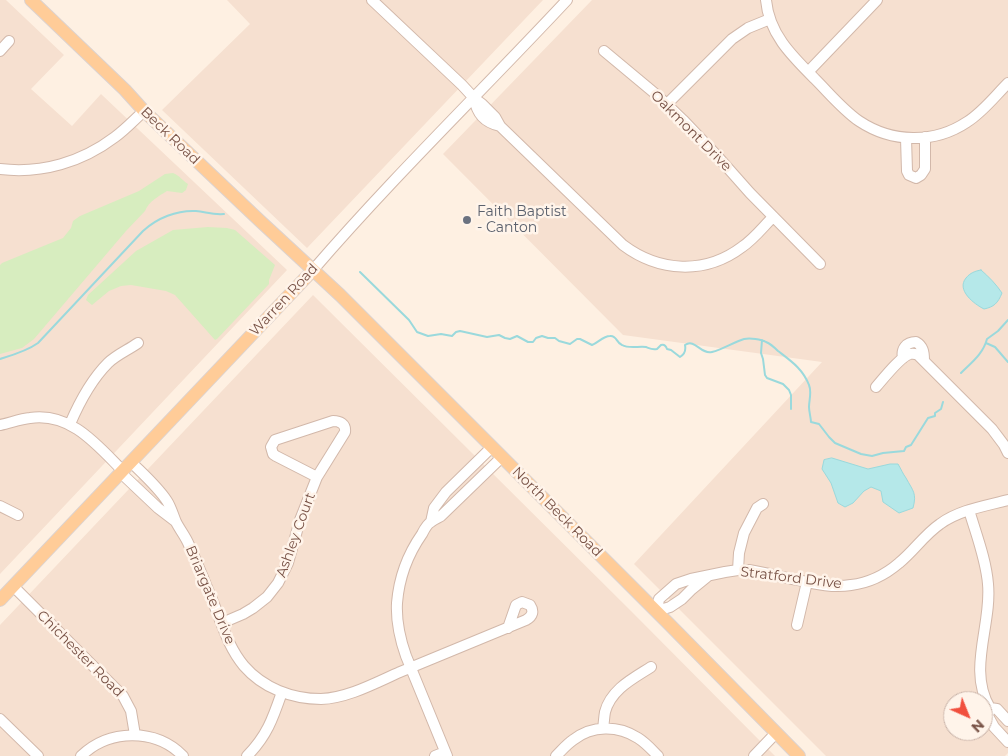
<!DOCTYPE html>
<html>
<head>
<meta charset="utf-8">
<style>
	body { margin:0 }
	#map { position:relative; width:1008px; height:756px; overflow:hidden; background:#fef0e2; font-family:Montserrat,sans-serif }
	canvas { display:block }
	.north { position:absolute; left:943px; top:691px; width:50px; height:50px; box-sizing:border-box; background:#fff4ea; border:1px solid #c9b3a8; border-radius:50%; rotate:136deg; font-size:14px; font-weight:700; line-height:20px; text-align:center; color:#785246 }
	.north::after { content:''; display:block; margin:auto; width:18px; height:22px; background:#f1503e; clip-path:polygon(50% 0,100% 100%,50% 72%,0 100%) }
</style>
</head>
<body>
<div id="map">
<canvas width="1008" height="756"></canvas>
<div class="north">N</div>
</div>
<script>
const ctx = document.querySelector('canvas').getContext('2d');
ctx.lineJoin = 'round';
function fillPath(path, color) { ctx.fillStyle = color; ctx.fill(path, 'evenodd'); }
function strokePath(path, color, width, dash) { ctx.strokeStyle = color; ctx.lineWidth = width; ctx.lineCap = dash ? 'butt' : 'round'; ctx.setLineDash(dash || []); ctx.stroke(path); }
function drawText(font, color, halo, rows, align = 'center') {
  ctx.font = font + ' Montserrat,sans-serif'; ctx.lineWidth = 5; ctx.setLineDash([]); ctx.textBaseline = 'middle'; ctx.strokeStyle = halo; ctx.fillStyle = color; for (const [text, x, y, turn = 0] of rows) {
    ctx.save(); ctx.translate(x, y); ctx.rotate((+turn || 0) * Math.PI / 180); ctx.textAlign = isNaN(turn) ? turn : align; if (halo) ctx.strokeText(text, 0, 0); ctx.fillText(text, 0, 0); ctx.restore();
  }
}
fillPath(new Path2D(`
	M0 0H6L64 55 31 89 72 126 101 94 287 270 0 574Z
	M227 0H543L307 248 162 110 250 24Z
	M592 0H1008V753L1005 756H826L634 564 822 362 623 335 443 154ZM953 701H983V731H953Z
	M313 295 631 611 775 756H0V625Z`), '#f6e0d0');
fillPath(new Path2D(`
	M173 173C179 175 183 181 188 184L186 190 182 193 167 191C159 196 149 201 145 211L126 231 34 339 22 348 0 354V265L2 263 63 238 71 228 73 221 80 216 139 191 165 174Z
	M208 227 227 228 235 230 275 265 269 280V284L217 339 215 340 175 295 166 291 131 285 121 286 109 291 92 305 86 300 88 295 136 251 173 230Z`), '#d7edbf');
const water = new Path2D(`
	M981 270C989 277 996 284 1002 293 998 303 994 307 984 309 974 304 956 290 966 278 970 273 975 271 981 270Z
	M832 458 868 469 890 464H898C901 469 903 474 906 478 913 491 917 493 913 508L899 513 883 502 881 491 871 487 864 491 853 503 845 507 838 503 831 483 822 469 824 460Z`);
fillPath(water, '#b5e8e9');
strokePath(water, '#9ad9dc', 1);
strokePath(new Path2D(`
	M360 272 409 320 417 332 428 336 441 334 452 336 456 332 460 331 487 337 499 335 505 338 510 339 517 336 528 342H533L536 338 542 336 548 338H555L559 341 570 344 577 339H580L592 345C598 343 603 336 610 336 617 335 616 343 622 345 629 349 638 346 646 347 651 349 652 350 657 349L661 345C664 344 666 346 667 349L671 350 680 357C685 354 686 350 685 345 695 338 701 355 712 352 723 349 734 342 744 339 750 338 761 339 766 342 771 344 775 348 778 351 791 361 803 369 809 385 812 392 809 400 809 407 809 412 811 418 811 422L819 424 829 437 835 443 861 454 872 456 883 453 904 451 906 447 911 445 928 418 935 416V413L941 409 943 402
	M762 340 761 353 763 359 765 375 767 378 783 384 789 390 791 395V409
	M986 343 995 347 1008 362
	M0 359C13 355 27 351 38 343L143 231C157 218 177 210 196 211 206 212 213 215 224 214
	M961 373C972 362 983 354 987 339L998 331 1008 320`), '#9ad9dc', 2);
const minor = new Path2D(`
	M372 0 462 85 474 98 482 104 495 117 500 126 623 245C659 272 705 275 742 247 754 239 763 227 773 217
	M766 0C769 34 792 56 815 79 829 93 843 110 859 121 892 143 934 144 967 122 983 112 995 96 1008 83
	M0 51 9 41
	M604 51 658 96 683 120 719 158 750 193 820 264
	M808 72 877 0
	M474 98C477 114 484 122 500 126
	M667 104 732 39 748 28 770 19
	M906 138 907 171 909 175 916 178 921 175 925 169V137
	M0 169C42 174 82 162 115 137 126 129 134 120 144 111
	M313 270C394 176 483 90 567 0
	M903 358C901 349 906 342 916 342 923 346 924 352 924 360
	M876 387C883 379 901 356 910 354 914 353 915 354 918 355L992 429 1004 445 1008 453
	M333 421C340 421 346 424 345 432L317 477 276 456 273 454 271 447 275 440Z
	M70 424C79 403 91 380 108 363 116 355 128 350 138 343
	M0 425C10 423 20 419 30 418 71 412 97 445 123 471
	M131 462C143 474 157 486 167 501 171 507 173 515 176 522 180 530 186 537 189 545 197 562 204 580 211 597 221 620 227 646 244 666 263 688 292 699 321 699 348 698 375 683 400 672 442 655 484 637 526 620 533 616 534 611 530 605L522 602 516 605 508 628
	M121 473 158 508 175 521
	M0 506 18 515
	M969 510C976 534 986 559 988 584 992 625 967 670 990 708L988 716 994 727 1008 742
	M431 522 434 508 446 492 492 447
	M738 570 739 553 744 533 757 508 763 504
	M708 576 692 589 682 599 670 607 657 611 659 599 676 584 691 579 725 572 738 570H749C766 573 782 577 798 580 816 584 833 588 851 585 868 583 885 575 899 563 914 551 924 535 940 524 959 510 985 506 1008 500
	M13 586 123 696 131 711 135 735
	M222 623 243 614 253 608 267 597 278 583 288 563 300 520 317 477
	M797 625 807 582
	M990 708 997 709 1008 721
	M0 719 38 756
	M603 728C604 723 604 717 605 712 611 689 634 678 651 667
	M81 756C109 729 155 728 183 756
	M247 756C267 736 273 718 282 692
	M435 756 445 752
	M447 756 406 656C400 639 396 621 397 603 399 578 408 554 422 534 424 530 427 524 431 522 434 519 438 518 441 516L502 457
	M556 756C562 750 567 744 573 740 592 725 618 725 638 738 646 743 652 750 658 756
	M754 756 776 733`);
const major = new Path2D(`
	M31 0 125 90 144 111 259 220 340 295 669 624 799 756
	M0 600 313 270`);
strokePath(minor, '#d2b8aa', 12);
strokePath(major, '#dcd2cf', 14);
strokePath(minor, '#fff', 10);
strokePath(major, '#ffcc98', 12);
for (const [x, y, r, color] of [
	[467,220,5,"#6b7280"]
]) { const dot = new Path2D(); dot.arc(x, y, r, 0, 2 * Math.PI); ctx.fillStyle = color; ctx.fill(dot); strokePath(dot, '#fff4ea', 2); }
drawText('14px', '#785246', '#fff4ea', [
	["Oakmont Drive",691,131,45],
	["Beck Road",170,136,44],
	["Warren Road",284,300,-47],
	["North Beck Road",557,512,45],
	["Ashley Court",296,535,-70],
	["Stratford Drive",791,578,7],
	["Briargate Drive",210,595,67],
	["Chichester Road",80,654,45]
]);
drawText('14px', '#5b616d', '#fff4ea', [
	["Faith Baptist",477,212],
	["- Canton",477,228]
], 'left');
</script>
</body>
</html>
